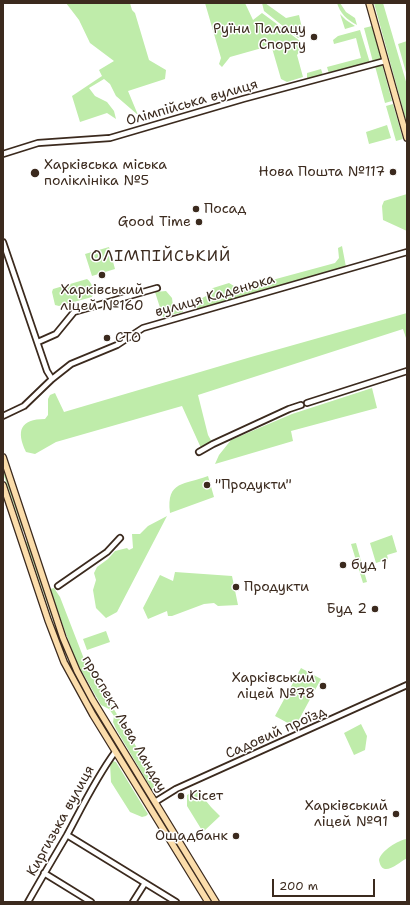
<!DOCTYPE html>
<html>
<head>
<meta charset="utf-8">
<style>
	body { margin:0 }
	#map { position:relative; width:410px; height:905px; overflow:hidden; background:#fff; font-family:"Shantell Sans",sans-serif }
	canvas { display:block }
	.frame { position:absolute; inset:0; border:4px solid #3b2a1e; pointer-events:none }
	.scale { position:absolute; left:272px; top:879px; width:103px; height:18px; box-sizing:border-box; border:2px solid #3b2a1e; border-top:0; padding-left:5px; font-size:12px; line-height:14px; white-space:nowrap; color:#3b2a1e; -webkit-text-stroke:3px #fff; paint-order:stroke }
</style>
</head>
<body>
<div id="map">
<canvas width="410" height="905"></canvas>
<div class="frame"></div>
<div class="scale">200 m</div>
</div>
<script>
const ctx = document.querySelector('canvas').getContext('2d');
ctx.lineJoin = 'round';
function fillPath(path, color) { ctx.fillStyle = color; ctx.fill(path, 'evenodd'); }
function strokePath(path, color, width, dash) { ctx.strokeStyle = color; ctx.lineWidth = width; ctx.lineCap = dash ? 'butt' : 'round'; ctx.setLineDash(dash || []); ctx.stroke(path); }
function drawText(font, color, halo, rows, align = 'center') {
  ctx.font = font + ' "Shantell Sans",sans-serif'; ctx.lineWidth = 3; ctx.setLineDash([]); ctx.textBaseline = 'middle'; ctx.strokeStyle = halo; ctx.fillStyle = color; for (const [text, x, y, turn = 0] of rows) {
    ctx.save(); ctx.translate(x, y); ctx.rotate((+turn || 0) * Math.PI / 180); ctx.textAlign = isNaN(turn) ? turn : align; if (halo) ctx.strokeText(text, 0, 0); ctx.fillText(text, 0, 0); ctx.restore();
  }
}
fillPath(new Path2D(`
	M66 3H130L132 10 135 13 149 60 166 70 165 79 128 91 138 115 116 96 110 84 104 79 89 88 95 96 107 102 114 111 116 119 107 113 80 122 72 96 102 76 99 70 114 61 90 43 79 20Z
	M205 3H245L253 20 262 13 300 41 301 50 297 55 303 77 287 82 281 79 272 48 269 46 230 57 222 67 219 64 221 58Z
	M262 3H265L286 18 299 15 304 37 298 38 264 11Z
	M337 3H340L346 12 355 18 357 25C347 20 340 13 337 3Z
	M374 3H383L407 85V124Z
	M340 14 346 20 355 26 345 29Z
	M372 26 381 59 373 62 364 28Z
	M360 30 370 63 329 74 327 67 361 58 356 38 334 44 333 40 338 36Z
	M407 41V76L398 44Z
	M382 64 392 101 385 103 375 66Z
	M321 69 323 75 307 79V73Z
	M393 104 403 139 396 141 386 106Z
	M387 125 391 138 369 144 366 132Z
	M407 194V231L383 220 382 206 384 201Z
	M342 246 346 267 194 310 193 303 206 296 213 288 229 283 239 289 335 263 339 258 338 248Z
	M109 247 115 269 92 276 85 254Z
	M87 279C92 282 95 292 92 297L59 306 55 305 52 292 53 289Z
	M166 291 172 298 173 306 181 304 183 312 163 317 155 292Z
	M407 313V341L403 329 198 395 208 435 213 444 201 448 182 406 56 442 35 454 26 452C16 431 20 419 45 419L48 415V399L50 395 55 393 64 412 251 357Z
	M372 388 377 408 291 431 293 441 215 464 219 455 231 440 292 414Z
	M3 468 24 531H23L3 473Z
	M208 476 214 497 170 513C166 480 185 485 208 476Z
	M167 516 117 612 106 618 96 608 93 590 96 580 94 573 97 567 108 559 115 551 127 548 129 550 133 548 132 534H140L148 526Z
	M392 535 397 552 387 555 388 559 376 563 370 543Z
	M28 541 60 637 59 638 26 542Z
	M356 543 367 582 363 583 351 544Z
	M175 572 232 576 238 605 218 606 214 603 204 604 172 616H168L167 611 148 619 143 608 160 575 173 581Z
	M54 588 60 597 84 659 162 790 157 794 154 793 116 729 113 722 114 716 109 709 101 705 76 661 51 593 50 589Z
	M106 631 110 642 87 650 83 639Z
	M61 640 113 738 112 739C92 707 74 675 60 641Z
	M301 668 321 679 295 727 275 716Z
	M361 724 367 736 365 750 354 755 344 733Z
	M113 761 116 762 146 811 148 814 146 816 142 817 130 812 111 782 110 763Z
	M142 784 182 851 181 852 140 785Z
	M197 790 211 807 220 816 203 832 187 806V795Z
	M407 839V858C398 863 382 879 379 860 381 851 398 840 407 839Z
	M183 853 213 902H211L182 854Z`), '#bfecaa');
const minor = new Path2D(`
	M3 154 38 143 110 138 243 99 385 61
	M3 242 47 371 52 379
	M38 342 56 334 74 312 157 288
	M307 403 407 371
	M3 416 24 406 52 379 71 364 117 345 143 328 407 252
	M199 452 213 444 289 409 301 405
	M58 586 107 552 120 538
	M155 802 176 789 407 685
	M67 835 176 902
	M44 873 91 902
	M28 902C41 879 54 857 67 835 82 807 96 778 115 752
	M133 902 145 883`);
const major = new Path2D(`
	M369 3 407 138
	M3 457 63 638 77 671 92 699 216 902
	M3 485 48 620 64 662 93 715 208 902`);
strokePath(minor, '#3b2a1e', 8);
strokePath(major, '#3b2a1e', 8);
strokePath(minor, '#fff', 4.5);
strokePath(major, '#fbddab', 5.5);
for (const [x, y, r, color] of [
	[314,37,4,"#3b2a1e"],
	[393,172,4,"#3b2a1e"],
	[35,173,5,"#3b2a1e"],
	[196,209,4,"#3b2a1e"],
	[199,222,4,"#3b2a1e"],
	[102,275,4,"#3b2a1e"],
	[107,338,4,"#3b2a1e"],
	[207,485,4,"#3b2a1e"],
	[343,565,4,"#3b2a1e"],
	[236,587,4,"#3b2a1e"],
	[375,609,4,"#3b2a1e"],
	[323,686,4,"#3b2a1e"],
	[181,796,4,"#3b2a1e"],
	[396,814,4,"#3b2a1e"],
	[236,836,4,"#3b2a1e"]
]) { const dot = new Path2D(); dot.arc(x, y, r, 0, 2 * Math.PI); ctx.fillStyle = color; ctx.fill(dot); strokePath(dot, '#fff', 1.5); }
drawText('14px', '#3b2a1e', '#fff', [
	["Руїни Палацу",306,29],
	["Спорту",306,45],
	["Харківська міська",44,165,"left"],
	["поліклініка №5",44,181,"left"],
	["Нова Пошта №117",385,172],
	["Посад",204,209,"left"],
	["Good Time",191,222],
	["Харківський",102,290,"center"],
	["ліцей №160",102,306,"center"],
	["СТО",115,338,"left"],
	["\"Продукти\"",215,485,"left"],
	["буд 1",351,565,"left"],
	["Продукти",244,587,"left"],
	["Буд 2",367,609],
	["Харківський",315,678],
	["ліцей №78",315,694],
	["Кісет",189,796,"left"],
	["Харківський",388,806],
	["ліцей №91",388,822],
	["Ощадбанк",228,836]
], 'right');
drawText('14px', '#3b2a1e', '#fff', [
	["Олімпійська вулиця",192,103,-16],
	["вулиця Каденюка",215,296,-16],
	["проспект Льва Ландау",124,724,60],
	["Садовий проїзд",276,733,-24],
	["Киргизька вулиця",61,821,-61]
]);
ctx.letterSpacing = '1px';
drawText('16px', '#3b2a1e', '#fff', [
	["ОЛІМПІЙСЬКИЙ",161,257]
]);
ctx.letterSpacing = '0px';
</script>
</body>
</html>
